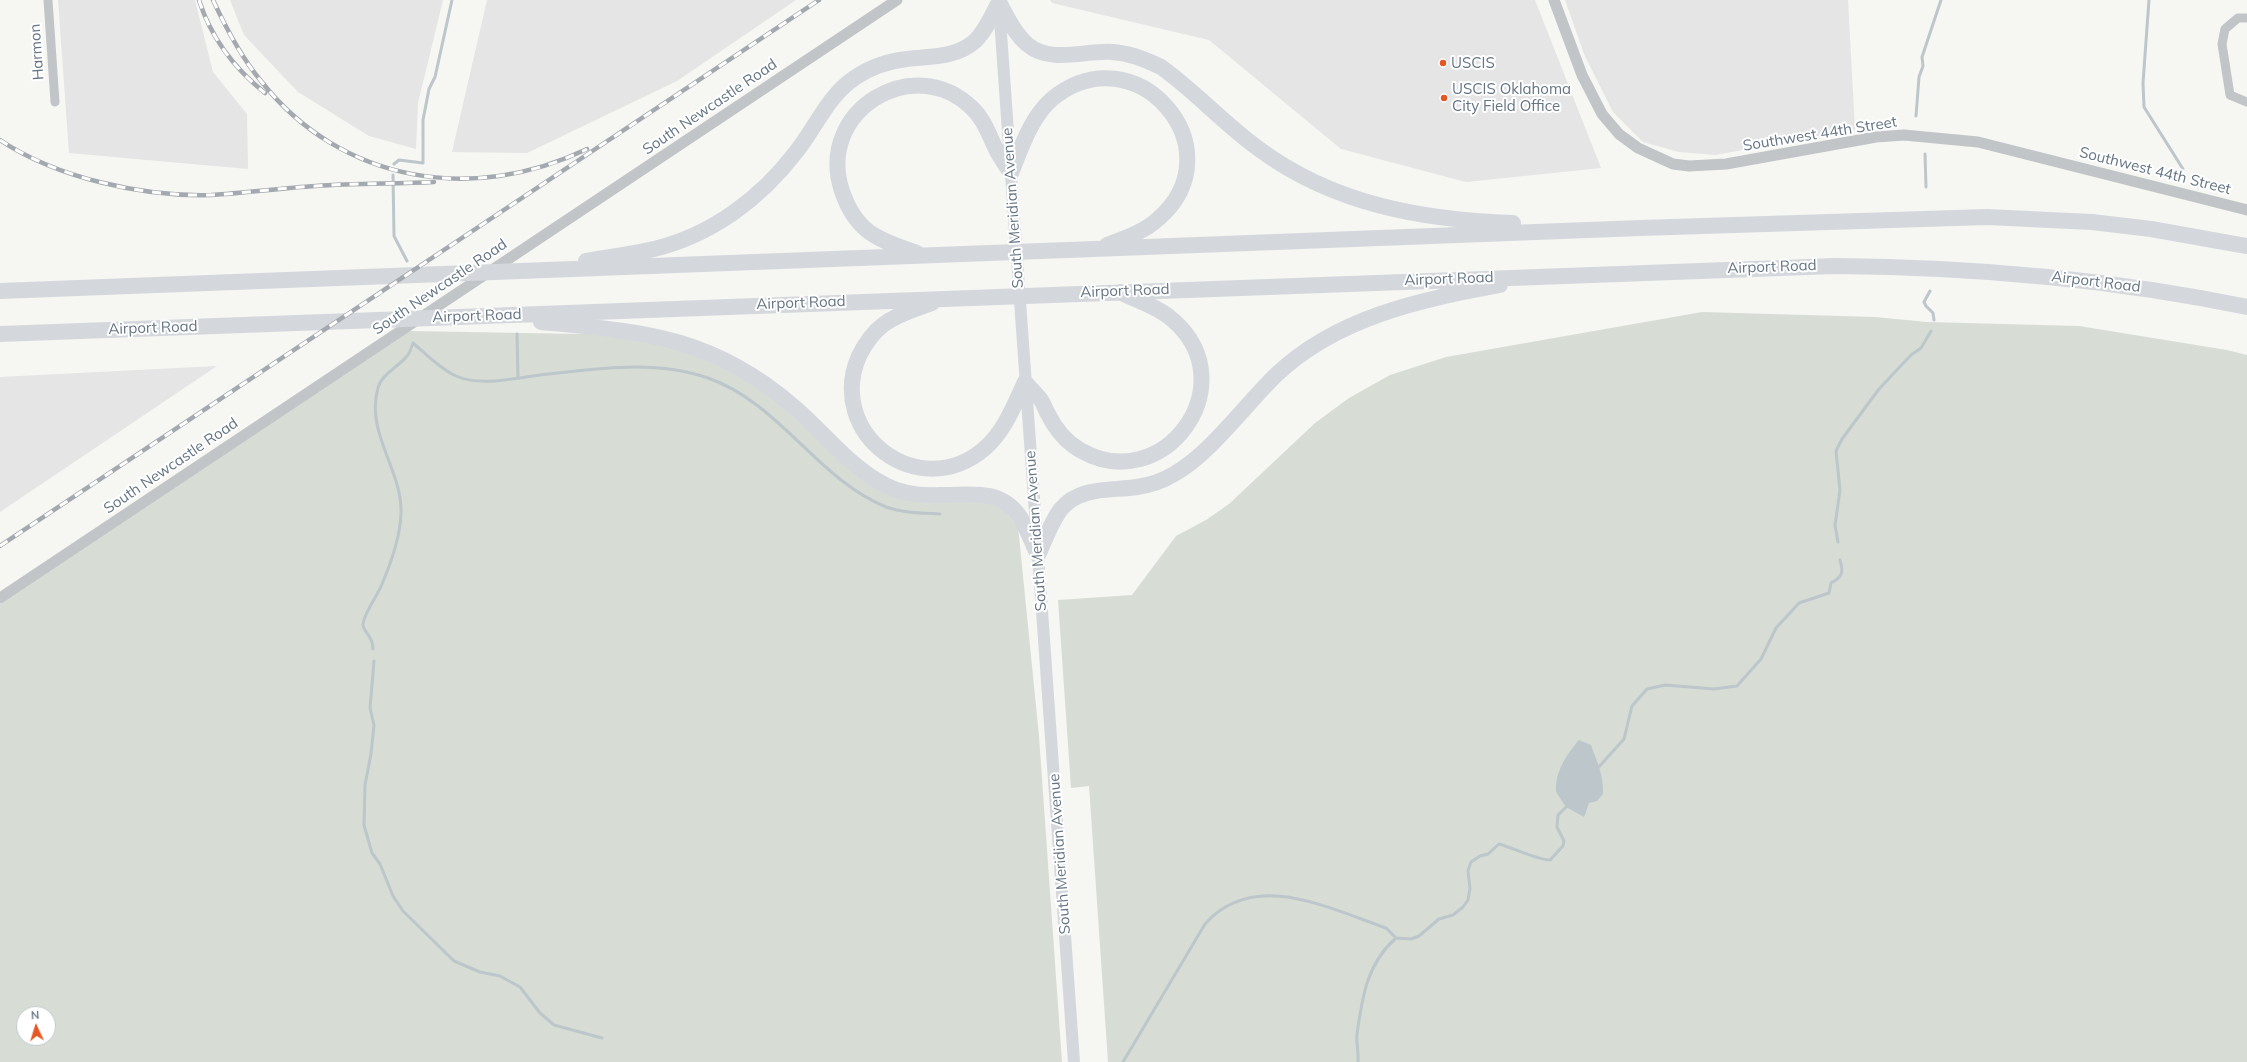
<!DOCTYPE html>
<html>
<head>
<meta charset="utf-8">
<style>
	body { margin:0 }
	#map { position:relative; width:2247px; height:1062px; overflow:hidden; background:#f6f6f3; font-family:Mulish,sans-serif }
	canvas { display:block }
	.north { position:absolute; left:16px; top:1006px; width:40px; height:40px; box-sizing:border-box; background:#fff; border:1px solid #c1c8ce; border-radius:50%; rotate:356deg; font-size:11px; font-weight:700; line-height:16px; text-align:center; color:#657584 }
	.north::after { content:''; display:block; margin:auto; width:14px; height:18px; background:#e45724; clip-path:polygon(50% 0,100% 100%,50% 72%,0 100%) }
</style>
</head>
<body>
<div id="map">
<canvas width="2247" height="1062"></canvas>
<div class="north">N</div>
</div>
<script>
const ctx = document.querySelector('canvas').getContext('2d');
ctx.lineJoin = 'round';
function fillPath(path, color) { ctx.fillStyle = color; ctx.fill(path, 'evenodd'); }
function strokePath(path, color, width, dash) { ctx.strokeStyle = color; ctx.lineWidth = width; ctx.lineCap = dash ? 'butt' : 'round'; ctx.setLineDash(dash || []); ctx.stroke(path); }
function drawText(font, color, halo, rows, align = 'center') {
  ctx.font = font + ' Mulish,sans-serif'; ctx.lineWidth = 4; ctx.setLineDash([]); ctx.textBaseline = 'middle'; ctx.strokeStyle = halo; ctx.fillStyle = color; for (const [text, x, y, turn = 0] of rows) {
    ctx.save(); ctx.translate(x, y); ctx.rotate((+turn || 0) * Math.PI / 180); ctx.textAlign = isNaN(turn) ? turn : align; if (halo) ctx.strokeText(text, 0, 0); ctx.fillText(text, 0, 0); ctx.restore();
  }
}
fillPath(new Path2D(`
	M58 0H195L213 72 247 114 248 169 69 153Z
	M230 0H443L418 103 416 149 369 136 298 92 244 35Z
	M487 0H796L677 81 527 153 452 152Z
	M1050 0H1535L1601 168 1466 182 1341 149 1209 40 1052 3Z
	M1565 0H1848L1855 130 1715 155 1679 152 1643 142 1613 112 1584 54Z
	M217 366 0 512V377Z`), '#e4e5e4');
fillPath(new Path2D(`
	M1702 312 1875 317 1927 322 2079 326 2227 350 2247 355V1062H1108L1089 786 1071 788 1058 600 1132 595 1176 536 1206 520 1229 504 1315 423 1349 398 1390 375 1446 357Z
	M409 331 580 334 592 332 682 347 763 389 869 482 996 502 1018 526 1039 736 1062 1062H0V604ZM24 1014H48V1038H24Z`), '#d7ddd4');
fillPath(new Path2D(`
	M1579 740 1591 745C1597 762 1604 776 1603 794L1597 801 1589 803 1584 817 1566 807 1556 792C1555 772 1566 755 1579 740Z`), '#bcc6cb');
strokePath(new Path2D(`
	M2149 0 2143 83 2144 107 2183 169
	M1916 116 1919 77 1923 66 1922 57 1941 0
	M1925 154 1926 187
	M394 164 399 160 423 163V120L429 89 435 77 452 0
	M393 175 394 236 407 261
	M1930 291 1924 302 1926 306 1933 313 1934 320
	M517 334 518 378
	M1838 542 1835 525 1840 490 1836 451 1842 439 1879 389 1911 355 1921 348 1931 331
	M373 649C373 636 364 633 363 625 363 614 378 595 382 584 391 563 400 538 401 514 403 471 365 433 378 388 381 375 398 367 406 357 410 354 411 348 413 343 426 354 440 369 456 376 481 387 514 378 540 375 596 369 654 359 708 378 780 403 817 479 886 507 903 513 922 513 940 514
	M374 661 370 708 374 725 371 754 365 785 364 825 372 853 380 864 393 896 403 911 454 961 480 972 500 976 520 987 540 1013 554 1025 602 1038
	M1597 769 1624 739 1632 706 1647 689 1665 685 1714 689 1737 686 1761 659 1776 628 1799 603 1829 593 1831 583C1842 577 1844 573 1840 560
	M1123 1062 1205 924C1254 869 1328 908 1386 928L1396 938
	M1358 1062C1359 1053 1356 1043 1357 1034 1362 998 1367 963 1396 938L1411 939 1419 936 1439 919 1453 915 1463 907 1468 900 1470 888 1468 871 1471 862 1480 856 1488 854 1499 844C1511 847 1540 861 1550 860L1563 846 1564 841 1557 827 1558 815 1568 805`), '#bcc6cb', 3);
strokePath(new Path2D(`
	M48 0 55 102
	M2247 18H2238L2225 29 2222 44 2230 95 2247 102`), '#c1c5c8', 9);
strokePath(new Path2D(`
	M1554 0 1582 75 1602 114 1619 134 1638 148 1673 164 1689 166 1726 164 1876 137 1904 135 1978 142 2247 210
	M0 598 897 0`), '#c1c5c8', 11);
strokePath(new Path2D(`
	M999 5 1074 1062`), '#d4d8dc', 12);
strokePath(new Path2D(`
	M999 2C1007 17 1015 34 1028 45 1051 64 1086 50 1112 52 1130 53 1145 59 1161 67 1196 92 1224 124 1259 149 1333 204 1422 220 1513 223
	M1011 173C1021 148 1031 117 1052 99 1135 30 1239 149 1158 219 1144 232 1125 238 1107 245
	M917 253C901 247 882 242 868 231 855 221 847 206 842 191 815 111 914 51 972 108 984 119 988 133 995 147 999 156 1005 164 1011 173
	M586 261C609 257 632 254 654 249 712 235 761 198 796 152 816 127 828 95 856 77 871 67 889 61 907 59 931 56 956 58 975 41 986 31 992 15 999 2
	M0 291 1640 228 1987 217 2092 222 2151 229 2247 246
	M932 303C916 309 897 314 883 325 872 333 865 344 859 356 825 434 919 504 984 449 1004 432 1014 406 1025 382 1030 388 1036 394 1041 400 1044 404 1045 409 1048 414 1055 428 1066 442 1080 450 1163 498 1246 385 1174 321 1159 307 1138 301 1120 292
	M541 322C644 332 711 336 793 406 823 431 849 467 885 485 902 494 921 496 940 495 971 495 1000 488 1020 517 1027 528 1032 543 1038 555
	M0 334 1835 266C1974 267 2111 279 2247 307
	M1038 555C1045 540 1051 522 1061 509 1080 486 1111 491 1137 487 1150 485 1163 481 1174 474 1210 454 1245 405 1276 375 1337 317 1420 300 1500 285`), '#d4d8dc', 16);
const rail = new Path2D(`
	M199 0C211 38 234 68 265 93
	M213 0C226 28 241 57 261 81 341 183 473 204 587 149
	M0 140C57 178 143 197 211 195 246 193 281 188 316 186 355 183 395 184 434 182
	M0 546 819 0`);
strokePath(rail, '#a4a9af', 4.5);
strokePath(rail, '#fff', 3, [9]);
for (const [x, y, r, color] of [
	[1443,63,4,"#e45724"],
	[1444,98,4,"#e45724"]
]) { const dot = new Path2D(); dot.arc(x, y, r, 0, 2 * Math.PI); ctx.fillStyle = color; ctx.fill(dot); strokePath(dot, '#fff', 1.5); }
drawText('15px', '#657584', '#fff', [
	["Harmon",37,52,-94],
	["South Newcastle Road",710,107,-34],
	["Southwest 44th Street",1820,134,-9],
	["Southwest 44th Street",2155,171,14],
	["South Meridian Avenue",1013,208,-94],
	["Airport Road",1772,267,-2],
	["Airport Road",1449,279,-2],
	["Airport Road",2096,282,7],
	["South Newcastle Road",440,287,-34],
	["Airport Road",1125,291,-2],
	["Airport Road",801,303,-2],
	["Airport Road",477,316,-2],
	["Airport Road",153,328,-2],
	["South Newcastle Road",171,466,-34],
	["South Meridian Avenue",1036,531,-94],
	["South Meridian Avenue",1060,854,-94]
]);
drawText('15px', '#657584', '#fff', [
	["USCIS",1451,63],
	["USCIS Oklahoma",1452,89],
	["City Field Office",1452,106]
], 'left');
</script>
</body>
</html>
